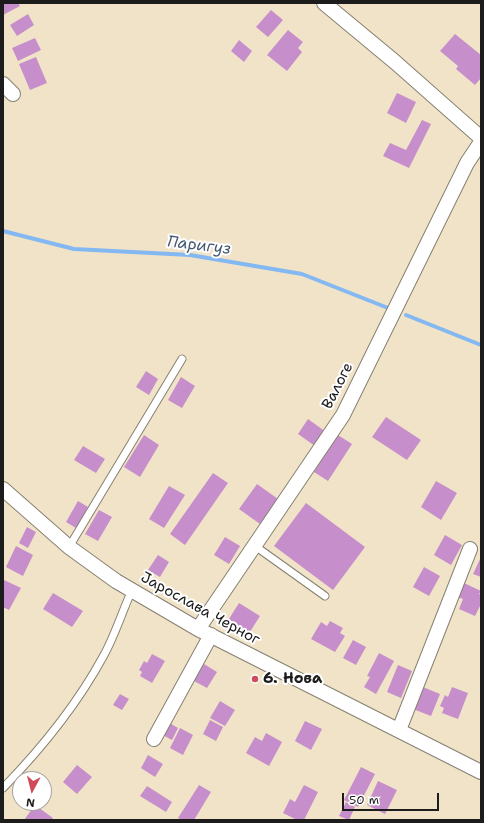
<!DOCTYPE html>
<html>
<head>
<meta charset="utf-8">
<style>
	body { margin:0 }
	#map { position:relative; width:484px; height:823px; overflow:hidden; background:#f1e3c7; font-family:"Shantell Sans",sans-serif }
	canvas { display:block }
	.frame { position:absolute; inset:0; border:4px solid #1c1c1c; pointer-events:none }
	.north { position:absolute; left:12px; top:771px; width:40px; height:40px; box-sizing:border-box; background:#fff; border:1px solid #a4a4a4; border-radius:50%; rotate:187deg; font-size:11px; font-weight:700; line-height:16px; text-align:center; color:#1c1c1c }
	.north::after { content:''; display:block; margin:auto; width:14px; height:18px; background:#d1495b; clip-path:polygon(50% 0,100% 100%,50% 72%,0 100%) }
	.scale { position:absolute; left:342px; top:793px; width:97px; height:18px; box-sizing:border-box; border:2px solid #1c1c1c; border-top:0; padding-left:5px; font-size:12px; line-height:14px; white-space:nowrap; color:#1c1c1c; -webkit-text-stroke:3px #fff; paint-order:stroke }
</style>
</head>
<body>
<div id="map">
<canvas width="484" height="823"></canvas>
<div class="frame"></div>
<div class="north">N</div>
<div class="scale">50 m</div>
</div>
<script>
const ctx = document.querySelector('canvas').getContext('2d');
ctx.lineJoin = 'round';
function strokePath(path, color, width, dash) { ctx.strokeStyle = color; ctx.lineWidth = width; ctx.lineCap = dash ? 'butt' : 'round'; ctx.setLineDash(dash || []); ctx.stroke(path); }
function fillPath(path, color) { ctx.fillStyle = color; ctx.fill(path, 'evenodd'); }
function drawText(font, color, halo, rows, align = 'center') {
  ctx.font = font + ' "Shantell Sans",sans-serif'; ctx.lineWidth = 4; ctx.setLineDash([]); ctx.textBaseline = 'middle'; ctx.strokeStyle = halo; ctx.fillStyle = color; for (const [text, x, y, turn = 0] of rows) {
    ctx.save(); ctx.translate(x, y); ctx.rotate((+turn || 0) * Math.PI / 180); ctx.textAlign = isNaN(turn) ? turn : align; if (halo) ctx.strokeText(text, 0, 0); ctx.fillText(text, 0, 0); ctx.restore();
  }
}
strokePath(new Path2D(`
	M3 231 74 249 190 255 302 274 388 308
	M406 315 481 345`), '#83b8f2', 4);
fillPath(new Path2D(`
	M3 3H18L20 6 3 15Z
	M271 10 283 20 268 37 256 27Z
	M28 14 34 25 17 36 10 25Z
	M288 30 303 42 298 48 302 52 287 71 267 55Z
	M455 34 481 55V78L475 85 456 69 458 66 440 51Z
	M35 38 41 50 18 61 12 48Z
	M239 40 252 51 244 62 231 51Z
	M36 57 47 83 30 90 19 64Z
	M397 93 416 102 406 123 387 113Z
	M422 120 431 124 409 168 383 156 390 143 406 150Z
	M146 371 158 379 149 395 136 387Z
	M181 377 195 386 182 408 168 400Z
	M386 417 421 440 407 460 372 437Z
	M308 419 326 432 315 446 298 434Z
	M144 435 159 445 140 477 124 467Z
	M338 435 352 444 328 481 314 472Z
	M83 446 105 459 96 473 74 460Z
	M213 473 228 483 185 545 170 534Z
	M436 481 457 493 441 520 421 507Z
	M257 484 278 499 260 524 239 509Z
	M169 486 185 495 164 528 149 519Z
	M78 501 88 507 76 528 66 522Z
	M306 503 365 547 333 590 274 546Z
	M99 510 112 517 98 541 85 534Z
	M27 527 36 532 28 548 19 543Z
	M445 535 462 545 451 565 434 555Z
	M225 537 240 546 229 564 214 555Z
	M16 546 33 555 23 576 6 567Z
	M158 555 169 562 160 577 148 570Z
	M481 557V577L473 574Z
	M424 567 440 576 429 596 413 587Z
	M4 580 21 588 9 610 3 607Z
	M464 583 481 591 479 594 481 595V604L475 616 459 609 463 599 457 597Z
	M53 593 83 611 72 627 43 609Z
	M239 603 260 616 248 635 227 622Z
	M330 621 343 628 340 633 345 636 335 652 311 639 321 622 327 626Z
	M353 640 366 647 356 665 343 658Z
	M379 653 394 661 376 694 364 687 370 677 367 676Z
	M152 654 165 661 152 683 140 676 142 672 139 670 144 661 147 663Z
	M204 664 217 672 207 688 194 681Z
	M398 665 412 671 401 698 387 692Z
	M423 687 440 694 431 716 413 709Z
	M452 687 468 693 458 719 442 713 444 708 440 706 445 695 448 697Z
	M120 694 129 699 122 710 113 705Z
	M220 701 235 710 225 726 210 718Z
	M210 720 223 727 216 741 203 734Z
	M166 721 178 728 172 740 159 733Z
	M305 721 322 729 311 750 295 741Z
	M180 728 193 735 183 755 170 748Z
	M266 733 282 742 269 766 246 753 255 737 262 741Z
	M148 755 163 764 155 777 141 768Z
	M77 765 92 777 77 794 63 782Z
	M361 767 375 774 358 807 344 800Z
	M378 781 397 790 385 814 367 805Z
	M199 785 211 792 194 820H182L178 818Z
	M304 785 318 792 304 820H297L283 813 290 799 295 802Z
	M147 786 172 802 166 812 140 796Z
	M346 802 355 807 349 820 339 816Z
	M35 805 53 818 51 820H24Z`), '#c68fcb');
const lane = new Path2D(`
	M255 546 325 596
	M69 547 182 359
	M3 788C42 748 77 705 104 655 115 635 122 612 132 590`);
const street = new Path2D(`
	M324 3 395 62 481 138
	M3 84 13 94
	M3 489 69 547 116 581 198 629 481 772
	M198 629 343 415 467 163 481 142
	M399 730 470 549
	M154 739 211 635`);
strokePath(lane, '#868072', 9);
strokePath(street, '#868072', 16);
strokePath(lane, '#fff', 7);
strokePath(street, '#fff', 14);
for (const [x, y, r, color] of [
	[255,679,4,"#d1495b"]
]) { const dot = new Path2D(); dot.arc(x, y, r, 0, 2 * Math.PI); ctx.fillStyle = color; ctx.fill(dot); strokePath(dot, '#fff', 1.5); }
drawText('15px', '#1c1c1c', '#fff', [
	["Валоге",338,386,-63],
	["Јарослава Черног",200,609,29]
]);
drawText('bold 15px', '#1c1c1c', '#fff', [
	["6. Нова",263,679]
], 'left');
drawText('italic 16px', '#455a72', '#fff', [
	["Паригуз",199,246,7]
]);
</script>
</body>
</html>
